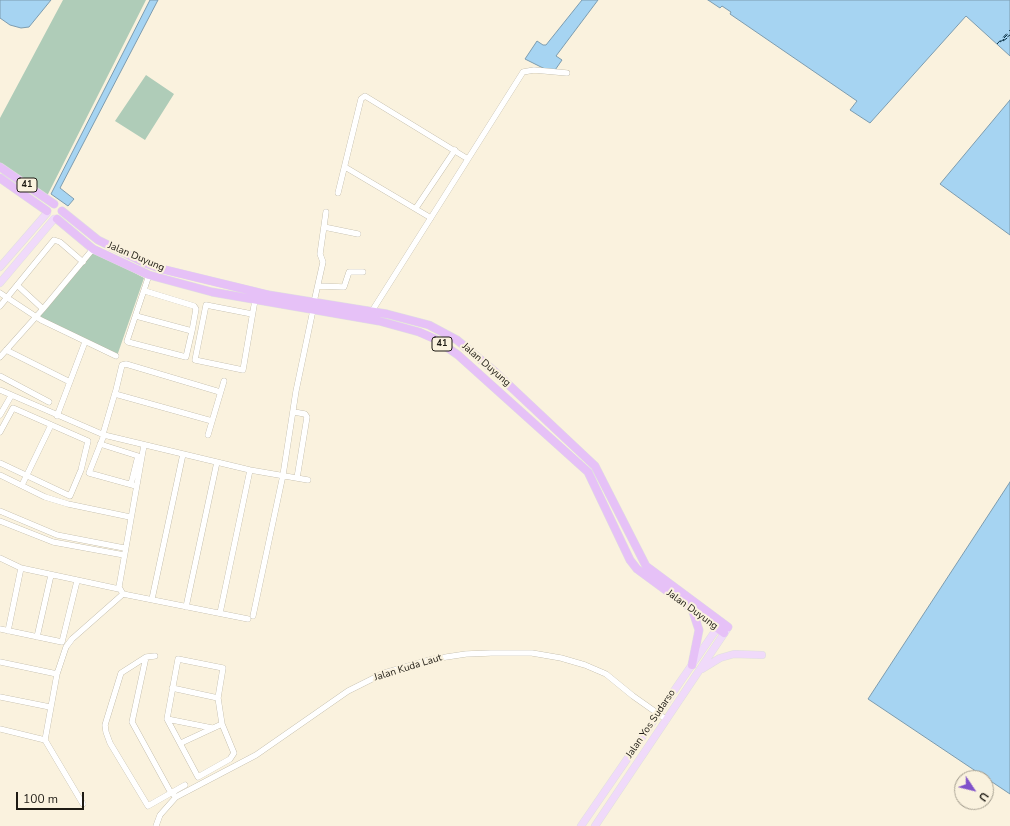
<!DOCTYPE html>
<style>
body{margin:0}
#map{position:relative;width:1010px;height:826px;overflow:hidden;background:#faf2de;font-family:"Nunito Sans",sans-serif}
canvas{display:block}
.north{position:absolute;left:954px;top:770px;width:40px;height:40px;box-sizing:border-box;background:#faf2de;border:1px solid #a29c8d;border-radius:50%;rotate:125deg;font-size:11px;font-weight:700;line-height:16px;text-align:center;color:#1e1b14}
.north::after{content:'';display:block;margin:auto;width:14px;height:18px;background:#8052ca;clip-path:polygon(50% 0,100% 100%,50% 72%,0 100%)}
.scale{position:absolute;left:16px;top:792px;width:68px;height:18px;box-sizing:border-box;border:2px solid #1e1b14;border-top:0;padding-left:5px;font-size:12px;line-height:14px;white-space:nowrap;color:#1e1b14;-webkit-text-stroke:3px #faf2de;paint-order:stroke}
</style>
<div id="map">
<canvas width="1010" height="826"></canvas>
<div class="north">U</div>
<div class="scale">100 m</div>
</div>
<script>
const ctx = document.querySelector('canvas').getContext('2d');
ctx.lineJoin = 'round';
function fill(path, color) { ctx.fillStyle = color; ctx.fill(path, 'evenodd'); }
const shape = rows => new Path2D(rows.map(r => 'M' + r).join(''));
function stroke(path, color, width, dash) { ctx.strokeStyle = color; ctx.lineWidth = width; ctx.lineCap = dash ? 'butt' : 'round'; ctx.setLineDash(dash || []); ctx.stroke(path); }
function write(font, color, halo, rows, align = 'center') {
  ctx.font = font + ' "Nunito Sans",sans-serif'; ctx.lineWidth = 4; ctx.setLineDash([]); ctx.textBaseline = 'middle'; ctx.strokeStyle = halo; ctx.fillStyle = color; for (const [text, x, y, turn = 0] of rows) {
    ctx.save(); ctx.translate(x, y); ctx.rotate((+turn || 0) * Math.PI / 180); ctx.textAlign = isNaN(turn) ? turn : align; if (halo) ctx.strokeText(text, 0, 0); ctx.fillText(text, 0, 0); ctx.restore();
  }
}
const green = shape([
 [63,0,146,0,45,200,0,169,0,118],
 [146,75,174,94,145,140,115,121],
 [93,250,144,278,117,356,37,317]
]);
const water = shape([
 [0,0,51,0,29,27,21,28,10,25,0,18,0,0],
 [150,0,158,0,60,188,74,199,68,206,51,194,150,0],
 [582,0,598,0,556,56,562,60,553,73,525,59,537,41,543,45,546,45,582,0],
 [708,0,1010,0,1010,56,966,16,870,123,850,110,857,101,730,14,731,12,722,6,720,8,708,0],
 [1010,100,1010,235,940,184,1010,100],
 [1010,482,1010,794,868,699,1010,482]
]);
const ferry = shape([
 [1004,38,1010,32],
 [1003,41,1010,36],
 [1000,42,1010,35],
 [997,44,1010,30]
]);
const minor = shape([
 [345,167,431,218],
 [338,193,361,99,365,96,468,159],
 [416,208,455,150],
 [324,227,358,234],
 [17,285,43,309],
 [318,286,344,287,349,272,363,272],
 [145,291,194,306,196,309,192,331],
 [0,293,41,320,116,356],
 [314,302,323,262,320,254,326,212],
 [0,306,54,240,60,242,83,262],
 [372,311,523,72,534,70,567,73],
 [252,314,206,305,195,360,243,370,255,300],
 [136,316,192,331,186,357,128,342,127,341,149,275],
 [6,350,70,382],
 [0,357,43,309,93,249],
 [0,376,49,402],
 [0,390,104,435,250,470,308,480],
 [294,412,305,414,307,417,297,478],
 [0,415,11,396],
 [57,416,85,342],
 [212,421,115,394,122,365,126,364,220,392],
 [0,432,13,408,88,441,81,470,70,496,0,463],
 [103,434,115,393],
 [104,435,89,473,136,486],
 [208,435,224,381],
 [100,444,138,456,131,484],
 [0,475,45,497,68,504,130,517],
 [22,485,51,425],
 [0,511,57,535,124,548],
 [0,521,53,542,124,555],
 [0,558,21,568,119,589],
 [123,594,119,587,144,445],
 [152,599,183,454],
 [186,607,217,462],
 [220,613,250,470],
 [253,616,283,475,296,391,313,310],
 [0,629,62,642,77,581],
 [8,631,21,568],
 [37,637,51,575],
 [155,656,146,657,121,673,105,725,106,732,110,743,148,806,185,785],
 [146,657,132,722,171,793,174,795],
 [178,659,223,668,218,698,222,724,234,753,230,759,198,777,167,719,178,659],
 [0,662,57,674],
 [172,688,218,698],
 [0,697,50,707],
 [167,719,212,728],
 [0,729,45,740],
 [181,743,222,724],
 [83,804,45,740,57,674,66,647,72,639,123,594,248,619],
 [156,826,160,815,176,797,256,755,348,691,384,673,433,659,466,654,491,653,532,653,561,658,585,665,606,674,633,696,667,720]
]);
const major = shape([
 [0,267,47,213],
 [0,283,54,219],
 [702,669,720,658,734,654,762,655],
 [581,826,720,624],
 [595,826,727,629]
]);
const highway = shape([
 [0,167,54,204],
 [0,178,47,211],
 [62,211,98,240,145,263,162,269,269,295,387,314,429,325,457,340,494,371,595,466,646,566,728,627],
 [57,219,93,249,149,275,212,292,379,321,419,332,435,339,458,355,588,472,630,560,637,569,724,633],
 [692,665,699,630,693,612]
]);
const shields = [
 [27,185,20],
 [442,344,20]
];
const shieldNames = [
 ["41",27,185],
 ["41",442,344]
];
const streetNames = [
 ["Jalan Duyung",136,257,23],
 ["Jalan Duyung",486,365,41],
 ["Jalan Duyung",692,610,36],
 ["Jalan Kuda Laut",408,668,-17],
 ["Jalan Yos Sudarso",651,724,-56]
];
fill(green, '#afccb8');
fill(water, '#a6d4f2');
stroke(water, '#7d9caf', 1);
stroke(ferry, '#093044', 1, [5, 4]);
stroke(minor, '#b2ab97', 6);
stroke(major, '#e0dfde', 8);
stroke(highway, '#e0dfde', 9);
stroke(minor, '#fff', 5.5);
stroke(major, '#f0dafa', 7);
stroke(highway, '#e6c1f7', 8);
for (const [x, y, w] of shields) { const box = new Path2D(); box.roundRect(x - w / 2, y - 7, w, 14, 3); ctx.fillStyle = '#faf2de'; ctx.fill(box); stroke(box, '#1e1b14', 1); }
write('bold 9px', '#1e1b14', null, shieldNames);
write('10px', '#1e1b14', '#faf2de', streetNames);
</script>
